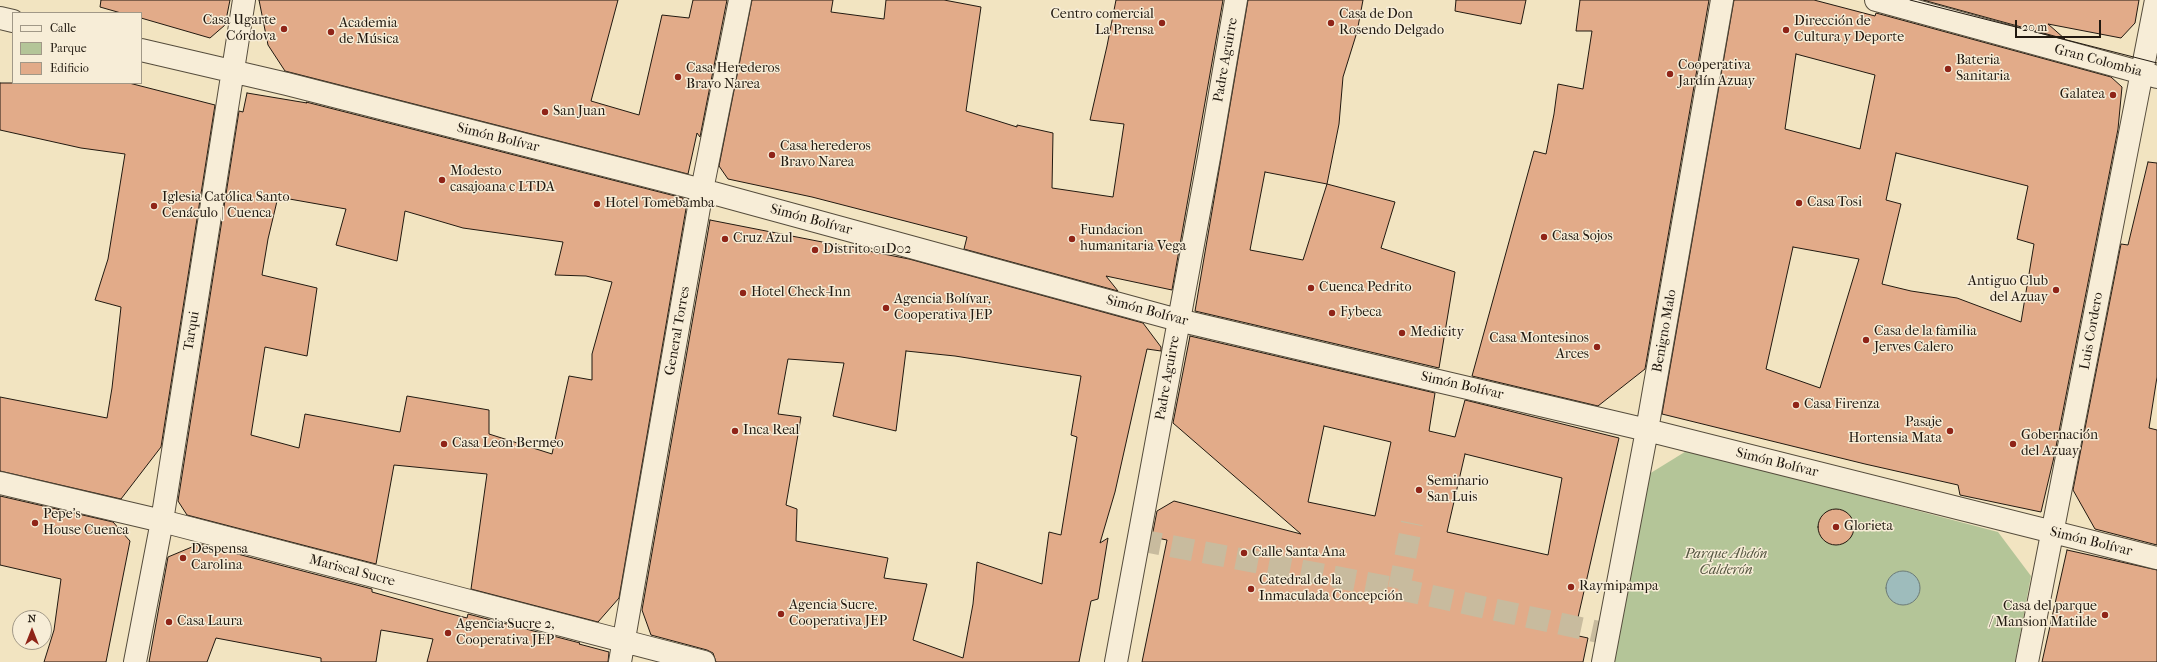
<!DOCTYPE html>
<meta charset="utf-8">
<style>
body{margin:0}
#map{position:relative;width:2157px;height:662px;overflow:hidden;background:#f2e4c1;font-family:"IM FELL French Canon",serif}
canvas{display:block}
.legend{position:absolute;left:12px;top:12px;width:130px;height:72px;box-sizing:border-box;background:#f7edd7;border:1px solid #a19887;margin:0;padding:5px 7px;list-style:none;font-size:12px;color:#211910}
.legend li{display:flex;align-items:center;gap:8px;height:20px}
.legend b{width:20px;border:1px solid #a19887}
.north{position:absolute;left:12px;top:610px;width:40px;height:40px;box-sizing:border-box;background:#f7edd7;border:1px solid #a19887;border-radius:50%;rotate:0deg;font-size:11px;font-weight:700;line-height:16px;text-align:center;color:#211910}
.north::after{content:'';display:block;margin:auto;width:14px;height:18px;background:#8f2418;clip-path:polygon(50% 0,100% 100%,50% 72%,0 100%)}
.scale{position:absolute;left:2015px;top:20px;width:86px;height:18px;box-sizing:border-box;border:2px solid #211910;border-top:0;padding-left:5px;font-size:12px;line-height:14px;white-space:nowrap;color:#211910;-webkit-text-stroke:3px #f7edd7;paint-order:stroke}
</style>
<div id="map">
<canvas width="2157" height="662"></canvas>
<ul class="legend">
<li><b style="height:5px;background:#f7edd7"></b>Calle</li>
<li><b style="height:11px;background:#b4c598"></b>Parque</li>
<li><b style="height:11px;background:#e2ab89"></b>Edificio</li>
</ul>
<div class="north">N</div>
<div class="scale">20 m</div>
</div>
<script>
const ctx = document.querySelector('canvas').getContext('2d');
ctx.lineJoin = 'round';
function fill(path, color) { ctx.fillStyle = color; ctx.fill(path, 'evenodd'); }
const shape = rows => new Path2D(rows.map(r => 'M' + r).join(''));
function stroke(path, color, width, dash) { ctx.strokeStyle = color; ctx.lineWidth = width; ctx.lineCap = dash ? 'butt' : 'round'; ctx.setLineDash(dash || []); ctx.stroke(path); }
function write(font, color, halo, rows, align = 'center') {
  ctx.font = font + ' "IM FELL French Canon",serif'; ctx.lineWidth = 3; ctx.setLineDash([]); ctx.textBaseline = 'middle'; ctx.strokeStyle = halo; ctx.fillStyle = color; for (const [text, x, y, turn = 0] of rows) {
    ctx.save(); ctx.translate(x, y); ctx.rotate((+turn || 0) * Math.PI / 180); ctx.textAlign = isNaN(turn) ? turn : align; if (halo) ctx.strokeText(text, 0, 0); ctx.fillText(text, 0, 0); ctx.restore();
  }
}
const green = shape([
 [1688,450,1998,532,2031,576,2015,662,1607,662,1641,479]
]);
const water = shape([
 '1886 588a17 17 0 1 1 34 0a17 17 0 1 1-34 0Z'
]);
const building = shape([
 [101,0,230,0,225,25,210,38,141,18,141,13,121,13,100,7,101,0],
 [259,0,618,0,591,101,639,115,662,15,689,18,693,0,727,0,700,137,697,133,688,174,285,71,268,45,259,0],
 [752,0,833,0,831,12,884,19,886,0,944,0,981,7,966,111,1017,127,1017,125,1053,133,1052,188,1113,197,1124,124,1090,120,1107,46,1116,0,1223,0,1172,290,1106,276,1118,291,964,249,967,237,812,197,728,179,719,166,752,0],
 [1248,0,1363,0,1357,32,1343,77,1339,124,1327,184,1395,202,1381,248,1455,272,1439,368,1195,311,1248,0],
 [1265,172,1327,184,1303,260,1250,250,1265,172],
 [1456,0,1526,0,1521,24,1455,11,1456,0],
 [1580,0,1709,0,1645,369,1598,406,1472,376,1534,151,1546,154,1554,114,1558,84,1583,89,1592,31,1576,31,1580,0],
 [1734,0,1814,0,1875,16,1876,13,2111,77,2122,87,2118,129,2054,457,2041,512,1960,495,1958,485,1865,464,1662,414,1734,0],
 [1796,54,1875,75,1860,149,1785,129,1796,54],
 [1896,153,2028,186,2017,239,2034,244,2021,322,1957,298,1911,291,1882,284,1901,204,1886,200,1896,153],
 [1793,247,1859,259,1820,388,1766,369,1793,247],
 [1923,0,2139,0,2135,23,2121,38,2048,24,2065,39,1923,0],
 [0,83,129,83,215,105,161,447,121,499,0,471,0,397,107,418,112,388,121,307,95,300,108,259,125,154,81,148,0,130,0,83],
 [247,93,307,103,306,102,683,198,683,202,687,203,619,598,598,622,471,589,487,474,394,465,376,564,187,515,178,501,239,111,243,112,247,93],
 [278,197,346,209,336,245,397,261,405,211,463,228,563,242,555,275,586,276,612,282,592,354,592,380,569,376,552,454,489,434,489,410,407,396,400,432,305,414,299,448,251,435,265,347,307,356,317,288,262,275,268,239,278,197],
 [2148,162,2157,163,2157,377,2149,428,2157,430,2157,545,2095,529,2073,490,2121,244,2128,245,2148,162],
 [710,220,909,259,1143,323,1161,347,1161,351,1147,349,1115,492,1100,543,1108,538,1098,599,1091,601,1079,662,716,662,713,653,707,650,651,635,642,610,710,220],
 [906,351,955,356,1081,376,1071,435,1077,437,1061,535,1049,532,1042,584,977,562,973,604,963,658,913,640,927,584,884,578,888,558,796,541,797,509,786,505,801,417,778,414,788,359,844,363,833,416,896,431,906,351],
 [1190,336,1435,393,1429,431,1455,437,1465,400,1619,438,1574,635,1588,638,1583,662,1142,662,1167,540,1152,537,1157,511,1174,501,1301,534,1173,423,1190,336],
 [1324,426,1391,442,1375,516,1308,502,1324,426],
 [1465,454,1562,478,1548,555,1447,532,1465,454],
 [0,496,113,522,130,541,106,662,44,662,54,630,61,579,0,565,0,496],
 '1818 527a18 18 0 1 1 36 0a18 18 0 1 1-36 0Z',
 [199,544,372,589,372,592,440,611,467,618,468,614,580,643,579,644,609,652,608,662,427,662,433,639,381,630,376,662,321,662,321,658,216,638,207,662,149,662,168,557,199,544],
 [2067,550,2157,570,2157,662,2042,662,2067,550]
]);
const pedestrianTunnel = shape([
 [1139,540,1399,589,1608,634],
 [1399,589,1412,523]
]);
const minor = shape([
 [1876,0,2157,77],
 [0,18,13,21],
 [141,50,287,84,702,190,1178,320,1647,430,2157,558],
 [0,483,162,521,704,662],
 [135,662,162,521,244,0],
 [620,662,702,190,740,0],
 [1116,662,1210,152,1236,0],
 [1603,662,1647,430,1722,0],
 [2027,662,2156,0]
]);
const tram = shape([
 [1910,0,2157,63]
]);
const markers = [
 [1162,23,4,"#8f2418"],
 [1331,23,4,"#8f2418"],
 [284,29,4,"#8f2418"],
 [1786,30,4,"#8f2418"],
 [331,32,4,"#8f2418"],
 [1948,69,4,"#8f2418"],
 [1670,74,4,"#8f2418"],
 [678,77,4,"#8f2418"],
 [2113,95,4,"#8f2418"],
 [545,112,4,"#8f2418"],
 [772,155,4,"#8f2418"],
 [442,180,4,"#8f2418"],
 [1799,203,4,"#8f2418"],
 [597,204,4,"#8f2418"],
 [154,206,4,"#8f2418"],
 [1544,237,4,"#8f2418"],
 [725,239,4,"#8f2418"],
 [1072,239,4,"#8f2418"],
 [815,250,4,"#8f2418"],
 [1311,288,4,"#8f2418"],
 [2056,290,4,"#8f2418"],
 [743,293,4,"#8f2418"],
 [886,308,4,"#8f2418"],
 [1332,313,4,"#8f2418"],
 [1402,333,4,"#8f2418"],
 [1866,340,4,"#8f2418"],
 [1597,347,4,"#8f2418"],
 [1796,405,4,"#8f2418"],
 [735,431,4,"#8f2418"],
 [1950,431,4,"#8f2418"],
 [444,444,4,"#8f2418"],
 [2013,444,4,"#8f2418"],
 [1419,490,4,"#8f2418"],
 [35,523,4,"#8f2418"],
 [1836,527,4,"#8f2418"],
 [1244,553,4,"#8f2418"],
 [183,558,4,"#8f2418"],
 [1571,587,4,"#8f2418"],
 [1251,589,4,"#8f2418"],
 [781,614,4,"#8f2418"],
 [2105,615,4,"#8f2418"],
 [169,622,4,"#8f2418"],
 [448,633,4,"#8f2418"]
];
const poiNames = [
 ["Centro comercial",1154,15,"right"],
 ["La Prensa",1154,31,"right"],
 ["Casa de Don",1339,15],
 ["Rosendo Delgado",1339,31],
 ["Casa Ugarte",276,21,"right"],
 ["Córdova",276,37,"right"],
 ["Dirección de",1794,22],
 ["Cultura y Deporte",1794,38],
 ["Academia",339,24],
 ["de Música",339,40],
 ["Bateria",1956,61],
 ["Sanitaria",1956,77],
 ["Cooperativa",1678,66],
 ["Jardín Azuay",1678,82],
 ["Casa Herederos",686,69],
 ["Bravo Narea",686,85],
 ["Galatea",2105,95,"right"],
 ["San Juan",553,112],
 ["Casa herederos",780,147],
 ["Bravo Narea",780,163],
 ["Modesto",450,172],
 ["casajoana c LTDA",450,188],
 ["Iglesia Católica Santo",162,198],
 ["Cenáculo | Cuenca",162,214],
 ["Casa Tosi",1807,203],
 ["Hotel Tomebamba",605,204],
 ["Fundacion",1080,231],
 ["humanitaria Vega",1080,247],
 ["Casa Sojos",1552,237],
 ["Cruz Azul",733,239],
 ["Distrito 01D02",823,250],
 ["Antiguo Club",2048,282,"right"],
 ["del Azuay",2048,298,"right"],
 ["Cuenca Pedrito",1319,288],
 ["Hotel Check-Inn",751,293],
 ["Agencia Bolívar,",894,300],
 ["Cooperativa JEP",894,316],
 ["Fybeca",1340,313],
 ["Casa de la familia",1874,332],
 ["Jerves Calero",1874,348],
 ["Medicity",1410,333],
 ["Casa Montesinos",1589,339,"right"],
 ["Arces",1589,355,"right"],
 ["Casa Firenza",1804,405],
 ["Pasaje",1942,423,"right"],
 ["Hortensia Mata",1942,439,"right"],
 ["Inca Real",743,431],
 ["Gobernación",2021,436],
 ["del Azuay",2021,452],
 ["Casa Leon Bermeo",452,444],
 ["Seminario",1427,482],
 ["San Luis",1427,498],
 ["Pepe's",43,515],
 ["House Cuenca",43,531],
 ["Glorieta",1844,527],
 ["Despensa",191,550],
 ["Carolina",191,566],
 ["Calle Santa Ana",1252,553],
 ["Catedral de la",1259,581],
 ["Inmaculada Concepción",1259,597],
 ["Raymipampa",1579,587],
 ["Agencia Sucre,",789,606],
 ["Cooperativa JEP",789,622],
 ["Casa del parque",2097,607,"right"],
 ["/ Mansion Matilde",2097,623,"right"],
 ["Casa Laura",177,622],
 ["Agencia Sucre 2,",456,625],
 ["Cooperativa JEP",456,641]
];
const streetNames = [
 ["Padre Aguirre",1226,60,-80],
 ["Gran Colombia",2098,61,15],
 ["Simón Bolívar",498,138,14],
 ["Simón Bolívar",811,220,15],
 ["Simón Bolívar",1147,311,15],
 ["Tarqui",192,331,-81],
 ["General Torres",678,331,-80],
 ["Benigno Malo",1665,331,-80],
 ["Luis Cordero",2092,331,-80],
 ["Padre Aguirre",1168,378,-80],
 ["Simón Bolívar",1462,386,13],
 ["Simón Bolívar",1777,463,14],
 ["Simón Bolívar",2091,542,14],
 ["Mariscal Sucre",352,571,15]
];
const parkNames = [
 ["Parque Abdón",1726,555],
 ["Calderón",1726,571]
];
fill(green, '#b4c598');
fill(water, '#9ebcbc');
stroke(water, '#6c7b77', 1);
fill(building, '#e2ab89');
stroke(building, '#211910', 1);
stroke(pedestrianTunnel, '#c8bb9e', 22, [22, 11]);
stroke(minor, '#554c3c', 24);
stroke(minor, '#f7edd7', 22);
stroke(tram, '#211910', 1);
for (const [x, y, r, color] of markers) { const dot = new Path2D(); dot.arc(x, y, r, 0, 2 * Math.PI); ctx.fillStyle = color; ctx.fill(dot); stroke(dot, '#f7edd7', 1.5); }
write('14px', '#211910', '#f7edd7', poiNames, 'left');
write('14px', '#211910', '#f7edd7', streetNames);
write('italic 14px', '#545540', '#f7edd7', parkNames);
</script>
